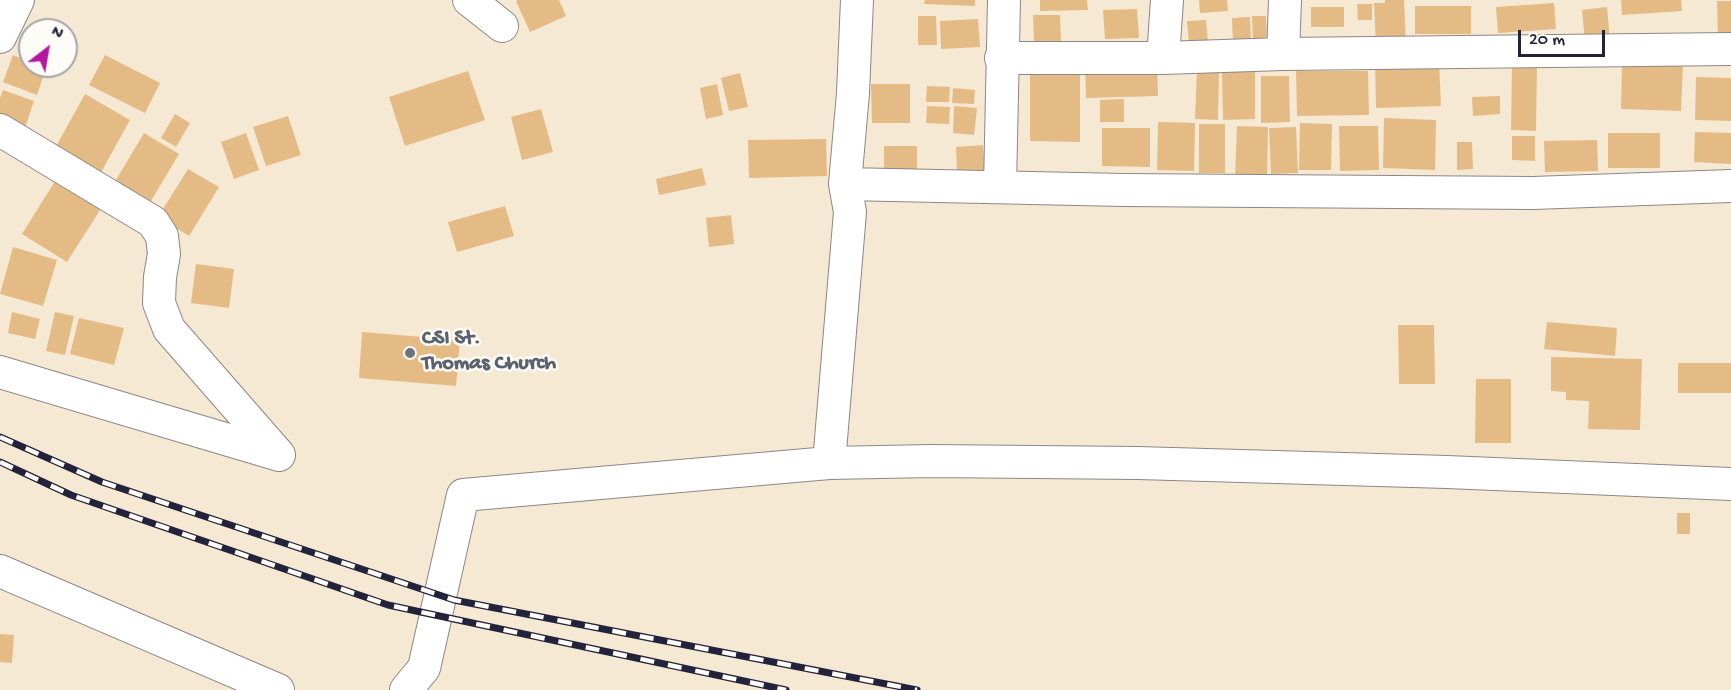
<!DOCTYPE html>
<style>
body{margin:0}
#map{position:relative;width:1731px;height:690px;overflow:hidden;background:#f6e9d3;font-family:"Gochi Hand",sans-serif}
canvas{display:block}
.north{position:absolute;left:18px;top:18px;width:60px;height:60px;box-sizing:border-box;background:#fdfcf7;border:2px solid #a5a5ac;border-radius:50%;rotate:31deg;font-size:16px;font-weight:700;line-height:24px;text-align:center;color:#22223b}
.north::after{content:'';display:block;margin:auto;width:21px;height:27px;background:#b5179e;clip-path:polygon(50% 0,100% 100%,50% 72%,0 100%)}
.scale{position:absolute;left:1518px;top:30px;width:87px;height:27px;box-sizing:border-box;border:3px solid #22223b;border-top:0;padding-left:8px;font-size:18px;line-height:21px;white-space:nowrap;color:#22223b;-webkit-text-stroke:4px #fdfcf7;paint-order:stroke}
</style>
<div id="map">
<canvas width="1731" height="690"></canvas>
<div class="north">N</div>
<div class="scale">20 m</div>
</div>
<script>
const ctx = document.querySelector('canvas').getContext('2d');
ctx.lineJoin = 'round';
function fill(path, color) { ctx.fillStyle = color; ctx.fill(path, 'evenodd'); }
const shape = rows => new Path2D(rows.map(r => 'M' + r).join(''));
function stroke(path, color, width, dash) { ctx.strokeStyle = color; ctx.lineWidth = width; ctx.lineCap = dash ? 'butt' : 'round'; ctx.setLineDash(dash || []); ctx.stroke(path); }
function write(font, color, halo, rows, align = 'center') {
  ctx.font = font + ' "Gochi Hand",sans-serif'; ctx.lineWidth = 5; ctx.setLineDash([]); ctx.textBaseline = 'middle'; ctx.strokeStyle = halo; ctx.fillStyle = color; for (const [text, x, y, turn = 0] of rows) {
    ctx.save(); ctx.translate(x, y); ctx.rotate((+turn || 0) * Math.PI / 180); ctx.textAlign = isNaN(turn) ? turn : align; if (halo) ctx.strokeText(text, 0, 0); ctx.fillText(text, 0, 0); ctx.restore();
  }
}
const building = shape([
 [518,0,559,0,566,16,530,32,516,1],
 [925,0,975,0,975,6,924,4],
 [1040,0,1087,0,1088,10,1040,11],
 [1199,0,1227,0,1228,11,1200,13],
 [1385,0,1404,0,1406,43,1376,45,1374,3,1385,3],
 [1621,0,1681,0,1682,11,1622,15],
 [1717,1,1731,1,1731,39,1718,39],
 [1554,3,1556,29,1498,33,1496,7],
 [1357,4,1372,4,1372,20,1358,20],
 [1415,6,1471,6,1471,34,1415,34],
 [1311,7,1344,7,1344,27,1311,27],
 [1607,7,1610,39,1585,41,1582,10],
 [1137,9,1139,38,1105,39,1103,10],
 [1033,15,1060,15,1061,41,1034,41],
 [918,16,936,16,937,45,918,45],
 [1252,16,1266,16,1267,42,1253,43],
 [1250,17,1251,43,1233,44,1232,18],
 [978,19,980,47,941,49,940,21],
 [1206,20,1208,43,1189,44,1187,21],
 [13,55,30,62,30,66,40,66,46,68,37,95,3,82],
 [105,55,160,83,145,113,89,85],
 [1439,62,1441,106,1376,108,1375,63],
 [1512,62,1537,63,1536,131,1511,130],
 [1622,63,1683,65,1681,111,1621,109],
 [1157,64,1158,96,1086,98,1085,67],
 [1030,69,1080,69,1080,142,1030,141],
 [1197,69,1219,69,1218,120,1195,119],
 [468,71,485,120,405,146,389,97],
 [1296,71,1368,71,1369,115,1297,116],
 [1222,72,1255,72,1255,119,1223,120],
 [740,73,748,107,729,111,721,78],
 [1261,76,1289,76,1290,122,1261,123],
 [1696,77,1731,78,1731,121,1695,120],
 [717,84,723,115,706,119,700,88],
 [871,84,910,84,910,123,872,123],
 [927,86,950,87,949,102,926,102],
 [953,88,975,90,974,104,952,103],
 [3,90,34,101,25,128,0,120,0,98],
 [85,94,130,120,99,176,54,150],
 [1500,96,1500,114,1473,116,1472,97],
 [1124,99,1124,122,1100,122,1100,100],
 [927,106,950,107,949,124,926,123],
 [954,106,977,108,974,135,953,133],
 [541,109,553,152,522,160,511,117],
 [175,114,190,123,176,147,161,138],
 [288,116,301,155,266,166,253,127],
 [1384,118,1436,120,1435,170,1383,168],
 [1158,122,1195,123,1194,171,1157,170],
 [1300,123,1332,124,1331,170,1299,170],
 [1199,124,1225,124,1225,173,1199,173],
 [1237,126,1268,127,1267,177,1235,177],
 [1339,126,1378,126,1379,170,1340,171],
 [1296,127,1298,173,1271,174,1269,128],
 [1102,128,1150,128,1150,167,1102,166],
 [1695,132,1731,133,1731,164,1694,162],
 [144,133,179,154,148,206,113,185],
 [246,133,259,170,234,179,221,142],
 [1608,133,1660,133,1660,168,1608,168],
 [1512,136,1535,136,1535,161,1512,160],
 [826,139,827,176,749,178,748,140],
 [1597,140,1598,171,1545,172,1544,141],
 [1457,142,1472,142,1473,169,1457,170],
 [983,145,985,172,957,174,956,147],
 [884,146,917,146,917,171,884,171],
 [702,168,706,185,659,195,656,179],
 [188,169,219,187,189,236,158,217],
 [57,178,102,207,67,262,22,234],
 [505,206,514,236,457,252,448,222],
 [731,215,734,244,709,247,706,218],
 [13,247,57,260,43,306,0,294],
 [196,264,234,269,229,308,191,303],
 [12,312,40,319,35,339,8,333],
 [55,312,74,316,65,355,46,351],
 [79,318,124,328,114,365,70,354],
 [1547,322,1617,328,1615,356,1544,349],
 [1398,325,1434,325,1435,384,1399,384],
 [362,332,460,340,456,386,359,378],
 [1551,357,1642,359,1640,430,1588,429,1589,401,1566,400,1566,392,1551,391],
 [1678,363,1731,363,1731,393,1678,393],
 [1476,379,1511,379,1511,443,1475,443],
 [1677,513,1690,513,1690,534,1677,534],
 [0,634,14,635,12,663,0,662]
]);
const street = shape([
 [469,0,502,26],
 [0,37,18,0],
 [1283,54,1285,0],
 [1001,58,1163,58,1283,54,1731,49],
 [1163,58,1167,0],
 [0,130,153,222,162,236,164,254,160,277,159,303,169,329,279,455],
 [845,184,1124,190,1533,193,1731,186],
 [1000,187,1004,0],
 [0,372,279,455],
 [829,463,850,212,845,184,853,93,857,0],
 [0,571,278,690],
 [406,690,424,668,463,495,829,463,931,461,1138,463,1447,472,1731,484]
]);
const rail = shape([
 [0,437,102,482,454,600,917,690],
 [0,462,71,495,388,605,786,690]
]);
const markers = [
 [410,353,6,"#6b7280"]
];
const worshipNames = [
 ["CSI St.",422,340],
 ["Thomas Church",422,365]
];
fill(building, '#e5bb85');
stroke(street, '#8c8687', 34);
stroke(street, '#fff', 32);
stroke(rail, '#22223b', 7);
stroke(rail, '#fdfcf7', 4.5, [14]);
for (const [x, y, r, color] of markers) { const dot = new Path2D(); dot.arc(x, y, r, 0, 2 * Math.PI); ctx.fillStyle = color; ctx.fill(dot); stroke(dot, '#fdfcf7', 2); }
write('bold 22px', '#5b616d', '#fdfcf7', worshipNames, 'left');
</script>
